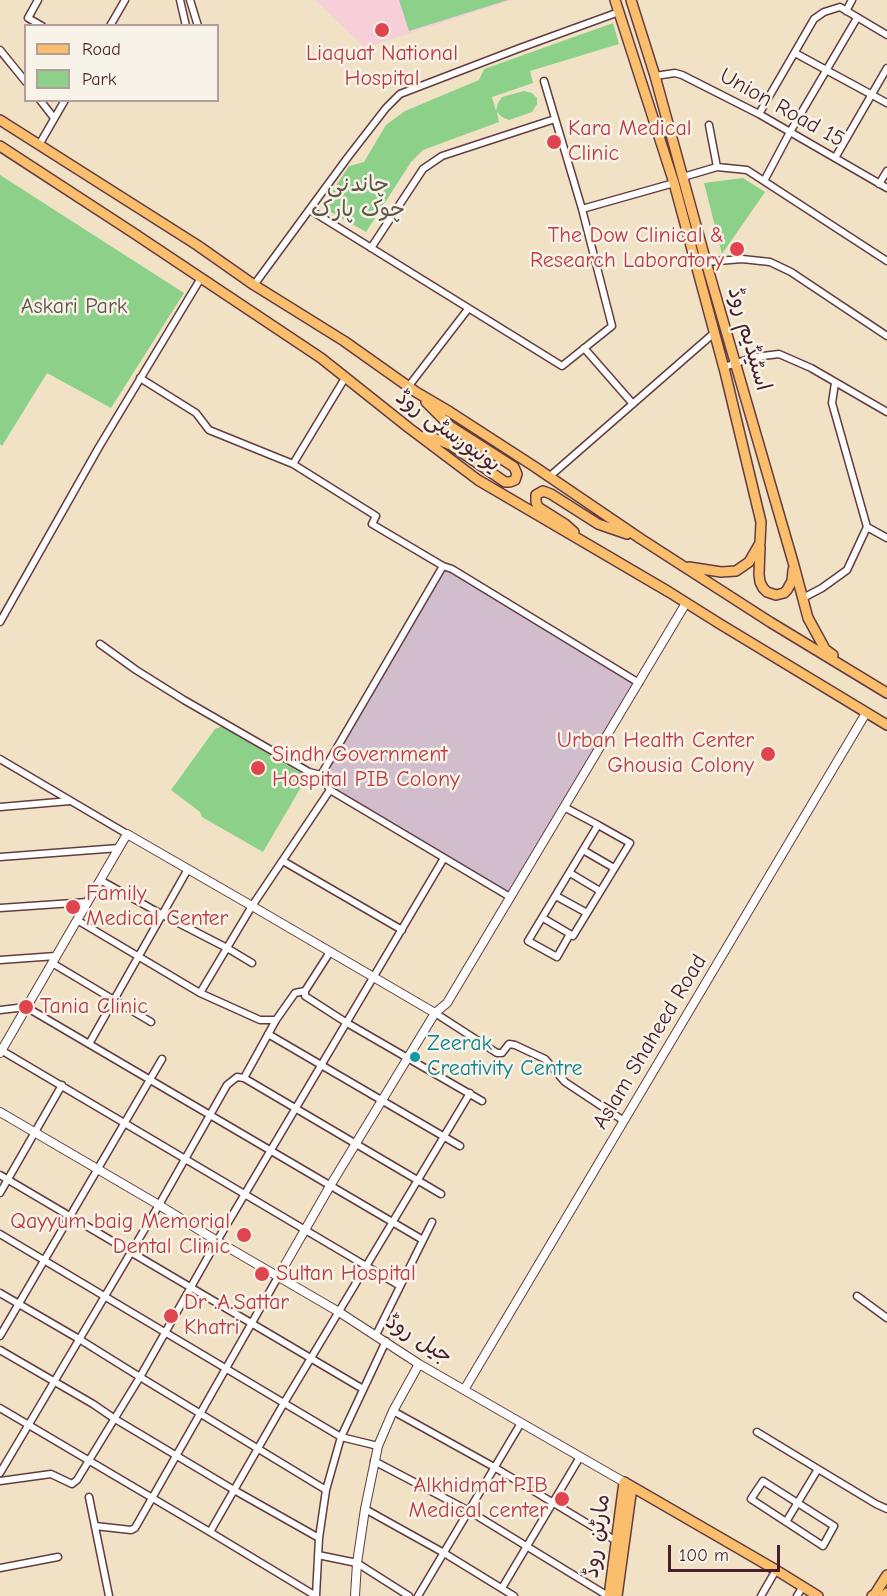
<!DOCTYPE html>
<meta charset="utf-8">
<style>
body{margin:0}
#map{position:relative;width:887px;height:1596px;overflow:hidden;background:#f1e2c6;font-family:"Comic Neue",sans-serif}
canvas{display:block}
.legend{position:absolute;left:24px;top:24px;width:195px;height:78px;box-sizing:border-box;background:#f7f3e8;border:2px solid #b29e9c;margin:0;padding:8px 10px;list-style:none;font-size:18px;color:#4a1f2b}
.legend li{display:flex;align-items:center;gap:12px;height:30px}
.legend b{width:30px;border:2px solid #b29e9c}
.scale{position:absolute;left:668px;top:1545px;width:112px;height:27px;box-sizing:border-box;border:3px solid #4a1f2b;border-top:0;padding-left:8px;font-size:18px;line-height:21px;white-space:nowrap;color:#4a1f2b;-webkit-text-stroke:4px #f7f3e8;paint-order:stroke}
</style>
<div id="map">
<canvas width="887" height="1596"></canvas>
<ul class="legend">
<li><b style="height:8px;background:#fabe6d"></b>Road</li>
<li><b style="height:16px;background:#8dd089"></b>Park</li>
</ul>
<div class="scale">100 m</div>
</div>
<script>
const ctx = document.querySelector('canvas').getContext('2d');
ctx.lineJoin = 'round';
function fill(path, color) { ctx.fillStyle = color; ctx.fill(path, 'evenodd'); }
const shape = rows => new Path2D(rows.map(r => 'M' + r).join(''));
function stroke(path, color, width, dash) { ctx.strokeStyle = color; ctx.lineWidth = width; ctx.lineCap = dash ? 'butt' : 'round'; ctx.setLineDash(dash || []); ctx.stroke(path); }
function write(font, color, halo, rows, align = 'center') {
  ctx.font = font + ' "Comic Neue","Playpen Sans Arabic",sans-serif'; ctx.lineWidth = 5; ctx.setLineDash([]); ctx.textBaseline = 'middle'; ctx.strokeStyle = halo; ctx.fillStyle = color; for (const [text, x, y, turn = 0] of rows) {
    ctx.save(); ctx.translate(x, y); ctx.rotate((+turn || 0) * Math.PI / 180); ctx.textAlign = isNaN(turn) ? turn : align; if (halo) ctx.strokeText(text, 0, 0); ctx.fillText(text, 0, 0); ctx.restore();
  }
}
const built = shape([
 [315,0,512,0,365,48]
]);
const industrial = shape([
 [443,566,639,683,510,897,330,790,321,775]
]);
const green = shape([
 [399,0,508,0,409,31],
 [613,23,619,44,530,71,533,83,492,97,496,111,498,103,502,97,524,91,532,93,537,98,537,104,532,112,509,120,502,117,497,112,499,122,423,150,411,162,366,232,322,207,349,166,364,162,386,125,405,111,479,80,484,69],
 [0,175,184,293,111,408,47,373,2,446,0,444],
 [743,178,765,192,722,254,704,183],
 [222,726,307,777,263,852,202,817,200,812,171,790,215,729]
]);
const minor = shape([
 [38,0,28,18,42,26],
 [180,0,186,26],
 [190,0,198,26],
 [846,11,852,0],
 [110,26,125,0],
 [0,50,26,82],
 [795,53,887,103],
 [655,76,675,73,682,75,759,114,887,188],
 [40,100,54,118],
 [759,114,814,19,824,12,840,7,887,35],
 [709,125,717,167],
 [39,145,65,100],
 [835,158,887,68],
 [683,177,717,167,747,170,887,261],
 [764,181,790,132,857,18],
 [879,184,887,171],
 [582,209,674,183],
 [310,210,562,366,612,326,582,209,544,81],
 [371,248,423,169,442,156,555,119],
 [706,262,742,259,770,262,791,272,887,336],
 [254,285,348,157,386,108,400,94,520,48,619,12],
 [584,348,633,404],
 [724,367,755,357,779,354,811,368,887,412],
 [835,383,832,403,867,527,887,538],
 [408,387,468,309],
 [293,464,345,378],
 [549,477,714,333],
 [443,566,452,569,639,683],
 [803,598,822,588,847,570,867,527],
 [0,622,99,447,201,278],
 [100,644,136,670,184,700,309,772,321,775,443,566,372,524,376,516,293,464,209,430,196,413,140,378],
 [0,759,127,834],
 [321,775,330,790,510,897],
 [0,807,70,801],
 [564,807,598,825,630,843,573,936,570,934,557,957,528,941,598,825],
 [583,850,614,868],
 [0,857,119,848],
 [283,861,402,930],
 [570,873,600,891],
 [100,880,161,914,227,948,252,963],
 [556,896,587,913],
 [0,908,88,902],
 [543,918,570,934],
 [77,920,200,993,260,1020,276,1020],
 [0,960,56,956],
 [52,963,151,1022],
 [305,991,305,996,347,1023,482,1101],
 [200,993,252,906,330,790],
 [0,1010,26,1007,423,1240],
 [435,1013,497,1053,502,1053,509,1044,515,1045,545,1059,565,1082,624,1121],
 [268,1034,460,1146],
 [89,1044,188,869],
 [1,1050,400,1286],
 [244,1078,441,1194],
 [0,1175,363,1389],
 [0,1193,62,1085],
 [0,1234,341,1437,378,1446],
 [0,1293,79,1339,140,1377,326,1490],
 [857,1296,887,1318],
 [376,1335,432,1222],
 [0,1336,162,1059],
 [0,1350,93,1404,115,1419,234,1490,319,1538],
 [0,1408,210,1532,316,1596],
 [393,1411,494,1467,618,1542],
 [757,1432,818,1469,786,1522],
 [374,1461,469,1511,608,1596],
 [818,1469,876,1504,887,1509],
 [0,1473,159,1205,227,1085,237,1077,244,1078,276,1020,295,993,305,991,330,952],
 [0,1481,51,1474,72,1484,77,1480,140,1377,217,1241,444,858],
 [763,1481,834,1526,823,1546,751,1499,763,1481],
 [89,1497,109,1596],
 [365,1509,444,1553,514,1596],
 [95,1526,131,1530,135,1528,278,1277],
 [210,1532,284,1403,470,1093],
 [318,1555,357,1563,409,1596],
 [0,1568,58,1557],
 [502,1588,580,1457],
 [316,1596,319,1538,326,1490,341,1437,386,1341],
 [418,1596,521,1423],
 [761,1596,776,1570],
 [797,1596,803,1586]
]);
const tertiary = shape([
 [0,1053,127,834,252,906,435,1013],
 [0,1112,159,1205,217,1241,339,1312,419,1364,624,1482],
 [278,1277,330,1186,435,1013,447,1003,686,603],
 [464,1390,866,713],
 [355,1596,357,1563,365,1509,378,1446,393,1411,419,1364]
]);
const primary = shape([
 [615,0,674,183,725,372,761,522,760,543,749,562,736,571,721,572,689,567],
 [631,0,655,76,706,262,793,562,808,618,825,649,833,655],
 [0,120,197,245,254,285,344,341,416,392,450,412,535,467,641,539,770,622,887,693],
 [0,146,132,232,321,358,409,428,478,480,669,592,720,624,887,725],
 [426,402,450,426,514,467,517,474,515,480,510,482,505,482,451,445,426,435],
 [574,532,565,524,538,507,536,502,536,495,543,491,551,494,598,524,627,534],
 [760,547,759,574,760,582,763,588,767,592,776,595,784,593,787,590,792,581,793,570],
 [609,1596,624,1482,776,1570,818,1596],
 [617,1596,632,1487],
 [872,1596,875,1594,887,1575],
 [884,1596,887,1593]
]);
const markers = [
 [382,30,8,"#e0444e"],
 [554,142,8,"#e0444e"],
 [737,249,8,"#e0444e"],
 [768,754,8,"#e0444e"],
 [258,768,8,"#e0444e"],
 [73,907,8,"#e0444e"],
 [26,1007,8,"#e0444e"],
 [415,1057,6,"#0f9aa8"],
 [244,1235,8,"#e0444e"],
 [262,1274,8,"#e0444e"],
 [171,1316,8,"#e0444e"],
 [562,1499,8,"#e0444e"]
];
const healthNames = [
 ["Liaquat National",382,54,"center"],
 ["Hospital",382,79,"center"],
 ["Kara Medical",568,129],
 ["Clinic",568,154],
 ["The Dow Clinical &",724,236,"right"],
 ["Research Laboratory",724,261,"right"],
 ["Urban Health Center",754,741,"right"],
 ["Ghousia Colony",754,766,"right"],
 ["Sindh Government",272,755],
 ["Hospital PIB Colony",272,780],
 ["Family",86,894],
 ["Medical Center",86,919],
 ["Tania Clinic",40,1007],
 ["Qayyum baig Memorial",230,1222,"right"],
 ["Dental Clinic",230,1247,"right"],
 ["Sultan Hospital",276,1274],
 ["Dr .A.Sattar",184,1303],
 ["Khatri",184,1328],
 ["Alkhidmat PIB",548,1486,"right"],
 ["Medical center",548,1511,"right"]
];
const streetNames = [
 ["Union Road 15",782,108,29],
 ["اسٹیڈیم روڈ",749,339,74],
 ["یونیورسٹی روڈ",448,431,36],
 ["Aslam Shaheed Road",650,1042,-59],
 ["جیل روڈ",419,1339,32],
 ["مارٹن روڈ",597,1536,-82]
];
const parkNames = [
 ["چاندنی",358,185],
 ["چوک پارک",358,210],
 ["Askari Park",74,307]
];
const cultureNames = [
 ["Zeerak",427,1044],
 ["Creativity Centre",427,1069]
];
fill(built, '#f6cfd9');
fill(industrial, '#d1bdcb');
fill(green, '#8dd089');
stroke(minor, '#633c42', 9);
stroke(tertiary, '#633c42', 10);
stroke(primary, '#633c42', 12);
stroke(minor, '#fff', 6);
stroke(tertiary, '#fff', 8);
stroke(primary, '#fabe6d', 9);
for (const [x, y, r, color] of markers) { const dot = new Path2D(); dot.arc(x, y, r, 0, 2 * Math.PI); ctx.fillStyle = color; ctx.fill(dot); stroke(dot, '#f7f3e8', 2); }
write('22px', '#be3a42', '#f7f3e8', healthNames, 'left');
write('22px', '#4a1f2b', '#f7f3e8', streetNames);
write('22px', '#5e5447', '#f7f3e8', parkNames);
write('22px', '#0d838f', '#f7f3e8', cultureNames, 'left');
</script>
